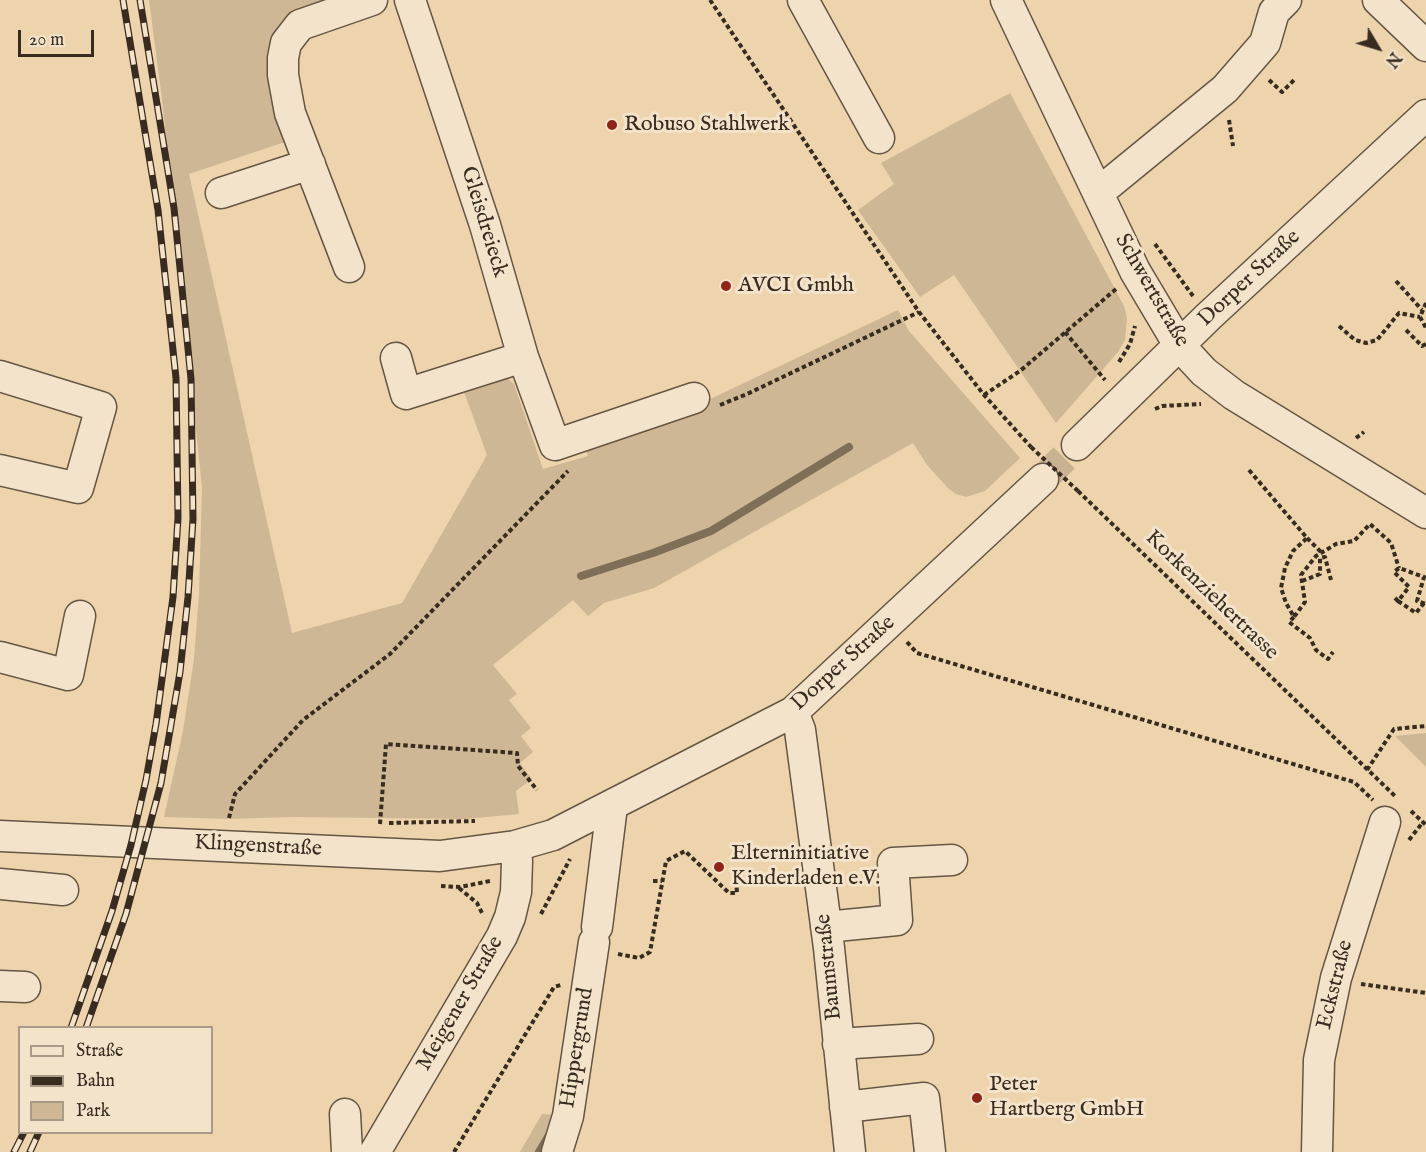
<!DOCTYPE html>
<meta charset="utf-8">
<style>
body{margin:0}
#map{position:relative;width:1426px;height:1152px;overflow:hidden;background:#edd4ad;font-family:"IM FELL English",serif}
canvas{display:block}
.legend{position:absolute;left:18px;top:1026px;width:195px;height:108px;box-sizing:border-box;background:#f3e3ca;border:2px solid #a89a86;margin:0;padding:8px 10px;list-style:none;font-size:18px;color:#372c1f}
.legend li{display:flex;align-items:center;gap:12px;height:30px}
.legend b{width:30px;border:2px solid #a89a86}
.north{position:absolute;left:1348px;top:18px;width:60px;height:60px;-webkit-text-stroke:4px #f3e3ca;paint-order:stroke;rotate:128deg;font-size:16px;font-weight:700;line-height:24px;text-align:center;color:#372c1f}
.north::after{content:'';display:block;margin:auto;width:21px;height:27px;background:#372c1f;clip-path:polygon(50% 0,100% 100%,50% 72%,0 100%)}
.scale{position:absolute;left:18px;top:30px;width:76px;height:27px;box-sizing:border-box;border:3px solid #372c1f;border-top:0;padding-left:8px;font-size:18px;line-height:21px;white-space:nowrap;color:#372c1f;-webkit-text-stroke:4px #f3e3ca;paint-order:stroke}
</style>
<div id="map">
<canvas width="1426" height="1152"></canvas>
<ul class="legend">
<li><b style="height:8px;background:#f3e3ca"></b>Straße</li>
<li><b style="height:8px;background:#372c1f"></b>Bahn</li>
<li><b style="height:16px;background:#ceb795"></b>Park</li>
</ul>
<div class="north">N</div>
<div class="scale">20 m</div>
</div>
<script>
const ctx = document.querySelector('canvas').getContext('2d');
ctx.lineJoin = 'round';
function fill(path, color) { ctx.fillStyle = color; ctx.fill(path, 'evenodd'); }
const shape = rows => new Path2D(rows.map(r => 'M' + r).join(''));
function stroke(path, color, width, dash) { ctx.strokeStyle = color; ctx.lineWidth = width; ctx.lineCap = dash ? 'butt' : 'round'; ctx.setLineDash(dash || []); ctx.stroke(path); }
function write(font, color, halo, rows, align = 'center') {
  ctx.font = font + ' "IM FELL English",serif'; ctx.lineWidth = 6; ctx.setLineDash([]); ctx.textBaseline = 'middle'; ctx.strokeStyle = halo; ctx.fillStyle = color; for (const [text, x, y, turn = 0] of rows) {
    ctx.save(); ctx.translate(x, y); ctx.rotate((+turn || 0) * Math.PI / 180); ctx.textAlign = isNaN(turn) ? turn : align; if (halo) ctx.strokeText(text, 0, 0); ctx.fillText(text, 0, 0); ctx.restore();
  }
}
const green = shape([
 [149,0,337,0,298,14,288,141,189,174,292,633,402,603,487,455,464,392,499,379,507,378,514,384,543,469,588,456,585,446,704,402,898,310,909,331,1020,458,985,491,966,497,956,494,948,488,927,465,913,443,654,588,604,603,588,616,573,600,493,665,517,694,509,700,531,728,521,736,533,752,520,763,532,779,516,791,519,814,466,819,292,817,229,819,164,817,183,731,194,659,199,594,202,488,162,99],
 [1010,93,1124,306,1127,318,1125,340,1118,352,1056,423,954,275,920,297,858,210,894,184,881,163],
 [1426,733,1426,767,1395,736],
 [542,1114,568,1116,557,1152,520,1152]
]);
const stream = shape([
 [581,576,653,553,711,531,849,447],
 [539,1152,549,1135]
]);
const minorTunnel = shape([
 [1043,479,1077,445]
]);
const path = shape([
 [710,0,919,312,984,395,1031,447],
 [1269,80,1282,92,1295,79],
 [1229,120,1233,146],
 [1155,244,1193,296],
 [1396,281,1422,310],
 [1426,303,1420,317,1426,328],
 [1339,326,1355,340,1366,343,1377,340,1399,313,1420,317],
 [1406,330,1422,346,1426,344],
 [1065,332,1105,380],
 [1119,362,1130,344,1135,326],
 [984,395,1020,371,1116,289],
 [720,405,747,394,919,312],
 [1155,409,1162,406,1201,404],
 [1356,438,1364,432],
 [1249,470,1307,538,1293,551,1285,568,1281,588,1286,603,1294,617,1305,602,1301,575,1316,556,1336,544,1354,541,1370,524,1391,543,1399,568],
 [1078,491,1395,796],
 [1307,538,1321,552],
 [1302,581,1320,574,1320,558,1325,557,1331,580],
 [1395,598,1398,601,1409,587,1394,572,1399,568,1424,577,1417,601,1426,604],
 [1398,601,1416,613,1424,603],
 [1294,617,1289,622,1310,638,1316,650,1328,659,1333,652],
 [907,642,917,653,1354,782,1373,800],
 [1367,770,1394,729,1426,726],
 [1411,811,1426,825],
 [229,818,235,794,303,720,390,654,568,471],
 [389,823,475,821],
 [380,824,386,744,517,753,518,766,537,790],
 [1409,840,1423,822],
 [653,881,662,881],
 [441,886,460,887,490,881],
 [459,888,477,903,482,913],
 [541,914,570,859],
 [618,954,639,958,650,952,666,861,685,851,729,893,737,893,736,879],
 [1361,984,1426,993],
 [454,1152,554,987,561,985]
]);
const minor = shape([
 [410,0,485,225,523,357,555,445,694,398],
 [803,0,879,138],
 [1006,0,1135,271,1179,345,1204,372,1234,395,1426,513],
 [1378,0,1426,46],
 [221,193,310,164],
 [1098,193,1225,89,1265,43,1274,12,1286,0],
 [349,267,290,113,283,75,283,58,286,43,300,25,372,0],
 [396,358,406,394,523,357],
 [0,376,101,407,78,488,0,470],
 [1077,445,1209,316,1426,115],
 [0,657,68,675,80,616],
 [793,712,800,730,829,948,850,1152],
 [0,836,440,856,515,846,553,835,793,712,1043,479],
 [0,884,63,890],
 [597,927,612,806],
 [826,927,897,920,893,863,952,860],
 [0,986,25,987],
 [838,1044,918,1039],
 [845,1107,924,1098,930,1152],
 [345,1114,347,1152],
 [375,1152,502,936,510,917,516,892,517,861,515,846],
 [557,1152,568,1116,594,942],
 [1317,1152,1319,1060,1336,978,1385,822]
]);
const rail = shape([
 [71,1028,112,911,131,845,146,780,156,724,173,597,178,518,176,378,158,210,123,0],
 [86,1028,126,914,161,783,180,672,188,597,193,519,191,379,174,208,140,0],
 [14,1152,24,1132],
 [30,1152,39,1132]
]);
const pathBridge = shape([
 [1031,447,1078,491]
]);
const markers = [
 [612,125,6,"#8f2418"],
 [726,286,6,"#8f2418"],
 [719,867,6,"#8f2418"],
 [977,1098,6,"#8f2418"]
];
const poiNames = [
 ["Robuso Stahlwerk",624,125],
 ["AVCI Gmbh",738,286],
 ["Elterninitiative",731,854],
 ["Kinderladen e.V.",731,879],
 ["Peter",989,1085],
 ["Hartberg GmbH",989,1110]
];
const streetNames = [
 ["Gleisdreieck",483,222,73],
 ["Dorper Straße",1250,279,-43],
 ["Schwertstraße",1151,291,60],
 ["Korkenziehertrasse",1211,596,44],
 ["Dorper Straße",844,664,-42],
 ["Klingenstraße",258,847,3],
 ["Baumstraße",830,967,-96],
 ["Eckstraße",1336,985,-76],
 ["Meigener Straße",461,1004,-60],
 ["Hippergrund",578,1048,-81]
];
fill(green, '#ceb795');
stroke(stream, '#7f6f57', 8);
stroke(minorTunnel, '#c9b291', 30, [30, 15]);
stroke(minor, '#645642', 33);
stroke(path, '#372c1f', 4, [4.5, 3]);
stroke(minor, '#f3e3ca', 30);
stroke(rail, '#372c1f', 7);
stroke(rail, '#f3e3ca', 4.5, [14]);
stroke(pathBridge, '#372c1f', 4, [4.5, 3]);
for (const [x, y, r, color] of markers) { const dot = new Path2D(); dot.arc(x, y, r, 0, 2 * Math.PI); ctx.fillStyle = color; ctx.fill(dot); stroke(dot, '#f3e3ca', 2); }
write('22px', '#372c1f', '#f3e3ca', poiNames, 'left');
write('22px', '#372c1f', '#f3e3ca', streetNames);
</script>
